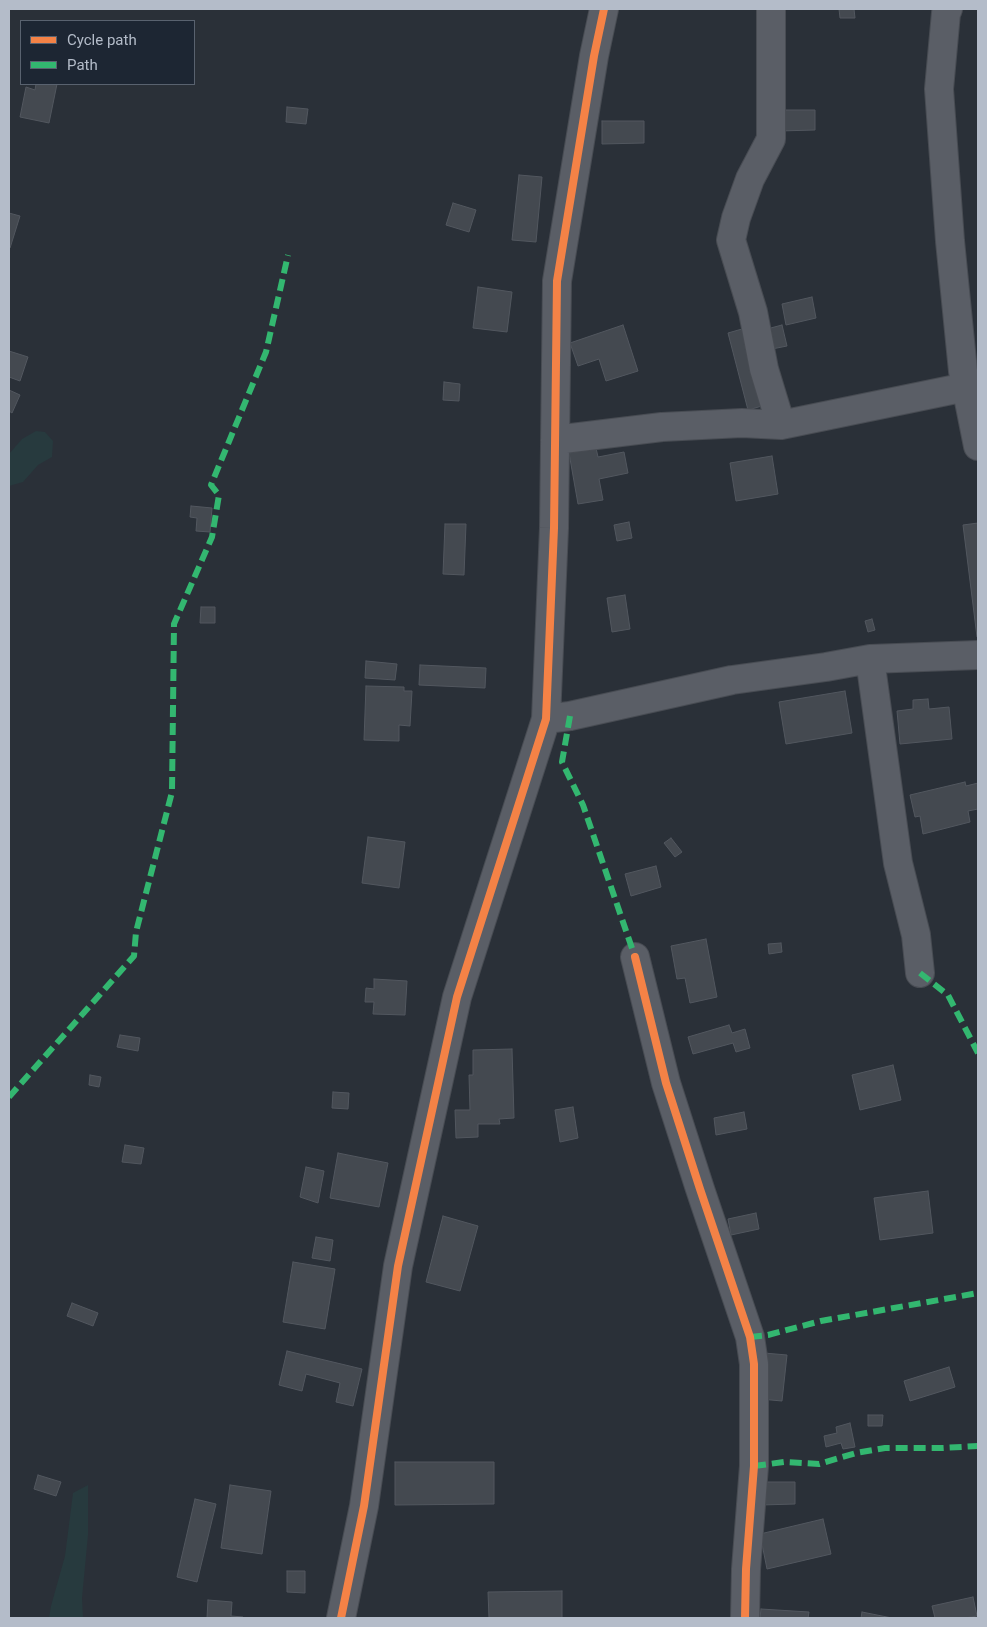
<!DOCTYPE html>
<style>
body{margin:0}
#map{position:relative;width:987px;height:1627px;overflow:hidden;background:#2a3038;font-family:Roboto,sans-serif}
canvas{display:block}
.frame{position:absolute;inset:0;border:10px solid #b4bcc9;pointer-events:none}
.legend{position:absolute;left:20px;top:20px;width:175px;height:65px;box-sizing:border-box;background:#1d2633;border:1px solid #59626f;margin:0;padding:6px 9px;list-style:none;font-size:15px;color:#b4bcc9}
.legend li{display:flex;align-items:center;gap:10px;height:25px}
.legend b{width:25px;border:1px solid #59626f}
</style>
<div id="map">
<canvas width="987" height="1627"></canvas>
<div class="frame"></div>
<ul class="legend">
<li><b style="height:6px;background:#f48246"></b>Cycle path</li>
<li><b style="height:6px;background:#33b770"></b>Path</li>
</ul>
</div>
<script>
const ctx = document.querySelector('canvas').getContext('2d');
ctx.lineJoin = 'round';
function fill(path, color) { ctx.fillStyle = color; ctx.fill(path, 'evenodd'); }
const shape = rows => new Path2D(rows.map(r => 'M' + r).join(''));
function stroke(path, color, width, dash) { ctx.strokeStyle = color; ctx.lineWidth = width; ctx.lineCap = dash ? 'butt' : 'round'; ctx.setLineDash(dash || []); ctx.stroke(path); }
const green = shape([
 [36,431,45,432,53,441,52,457,38,465,23,482,9,486,9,454,22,439],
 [88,1485,88,1535,82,1598,83,1618,49,1618,51,1606,65,1556,73,1493]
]);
const building = shape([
 [839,9,854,9,855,18,840,18,839,9],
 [36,84,57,84,49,123,20,117,26,87,35,90,36,84],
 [287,107,308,109,306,124,286,122,287,107],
 [778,110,815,110,815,130,779,131,778,110],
 [602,121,644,121,644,143,602,144,602,121],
 [519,175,542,177,536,242,512,240,519,175],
 [453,203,476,210,469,232,446,225,453,203],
 [9,213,20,216,10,248,9,247,9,213],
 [478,287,512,292,507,332,473,328,478,287],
 [812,297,816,318,786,325,782,304,812,297],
 [623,325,638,371,606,381,599,359,578,366,570,343,623,325],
 [782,325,787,346,772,349,767,329,782,325],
 [742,329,762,406,748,410,728,333,742,329],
 [9,351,28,357,20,381,9,377,9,351],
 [444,382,460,384,459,401,443,400,444,382],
 [9,390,20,395,12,413,9,411,9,390],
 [596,448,598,457,624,452,628,473,599,479,603,500,578,504,569,453,596,448],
 [772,456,778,494,736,501,730,463,772,456],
 [191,506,212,508,210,532,196,531,197,518,190,517,191,506],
 [629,522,632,538,617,541,614,525,629,522],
 [978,523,978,637,977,637,963,525,978,523],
 [445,524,466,524,464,575,443,574,445,524],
 [625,595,630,629,612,632,607,598,625,595],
 [201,607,215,607,215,623,200,623,201,607],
 [872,619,875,630,868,632,865,621,872,619],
 [366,661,397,664,395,680,365,678,366,661],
 [420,665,486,668,485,688,419,685,420,665],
 [366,686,404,687,404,691,412,691,410,726,399,725,399,741,364,740,366,686],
 [845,691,852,733,786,744,779,702,845,691],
 [928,699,929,709,949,707,952,739,900,744,897,711,913,709,913,700,928,699],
 [965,782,966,786,978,783,978,809,968,811,970,822,923,834,920,816,915,817,910,795,965,782],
 [368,837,405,842,399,888,362,883,368,837],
 [671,838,682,852,675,857,664,843,671,838],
 [656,866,661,887,631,896,625,874,656,866],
 [706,939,717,997,690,1003,685,978,677,979,671,946,706,939],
 [781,943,782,952,769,954,768,944,781,943],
 [374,979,407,981,405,1015,373,1014,374,1002,365,1002,366,988,374,989,374,979],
 [729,1025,732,1033,745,1029,750,1048,736,1052,733,1043,693,1054,688,1037,729,1025],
 [120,1035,140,1038,138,1051,117,1047,120,1035],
 [512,1049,514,1118,499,1119,500,1124,478,1124,478,1137,456,1138,455,1110,470,1110,469,1075,473,1075,473,1050,512,1049],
 [893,1065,901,1100,860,1110,852,1075,893,1065],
 [90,1075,101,1077,99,1087,89,1085,90,1075],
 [333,1092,349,1093,348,1109,332,1108,333,1092],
 [573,1107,578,1138,560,1142,555,1110,573,1107],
 [744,1112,747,1129,716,1135,714,1118,744,1112],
 [125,1145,144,1148,141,1164,122,1162,125,1145],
 [338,1153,388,1163,379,1207,330,1198,338,1153],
 [306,1167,324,1171,318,1203,300,1197,306,1167],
 [928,1191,933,1233,880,1240,874,1198,928,1191],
 [756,1213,759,1229,731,1235,728,1219,756,1213],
 [443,1216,478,1226,460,1291,426,1282,443,1216],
 [316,1237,333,1240,330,1261,312,1258,316,1237],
 [293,1262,335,1269,325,1329,283,1322,293,1262],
 [72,1303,98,1313,93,1326,67,1316,72,1303],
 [287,1351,362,1369,353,1406,336,1402,340,1383,306,1374,302,1391,279,1385,287,1351],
 [764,1353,787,1355,782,1401,760,1399,764,1353],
 [949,1367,955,1387,910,1401,904,1381,949,1367],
 [868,1415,883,1415,882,1426,868,1426,868,1415],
 [850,1423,855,1447,843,1449,841,1443,826,1447,824,1436,837,1433,836,1427,850,1423],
 [395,1462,494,1462,494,1504,395,1505,395,1462],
 [38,1475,61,1482,56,1496,34,1489,38,1475],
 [761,1482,795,1482,795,1504,761,1505,761,1482],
 [230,1485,271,1491,262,1554,221,1548,230,1485],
 [195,1499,216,1504,197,1582,177,1577,195,1499],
 [823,1519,831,1554,767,1569,760,1534,823,1519],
 [287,1571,305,1571,305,1593,287,1592,287,1571],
 [562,1591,562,1618,489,1618,488,1592,562,1591],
 [973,1597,977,1616,965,1618,935,1618,932,1606,973,1597],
 [208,1600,232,1602,231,1616,243,1617,243,1618,207,1618,208,1600],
 [761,1609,809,1612,808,1618,760,1618,761,1609],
 [862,1612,892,1618,861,1618,862,1612]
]);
const minor = shape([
 [771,9,771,139,750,179,736,218,731,240,753,312,764,369,781,425],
 [948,9,946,13,939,89,950,241,963,371,978,446],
 [555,440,662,427,742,423,781,425,966,387],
 [870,659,898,863,916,935,920,973],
 [546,719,570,716,732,680,826,667,870,659,978,655],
 [635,957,666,1083,700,1189,750,1337,754,1364,754,1466,746,1569,745,1618],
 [341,1618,364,1506,398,1266,457,997,546,719,554,528,557,281,594,56,604,9]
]);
const quiet = shape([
 [570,716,562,762,583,805,635,957],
 [920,973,948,995,978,1053],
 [9,1097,134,956,136,932,172,792,174,624,212,537,219,495,211,485,266,352,288,255],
 [750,1337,768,1335,821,1321,978,1293],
 [754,1466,784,1462,819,1464,856,1453,885,1448,942,1448,978,1446]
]);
const cycleway = shape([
 [635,957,666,1083,700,1189,750,1337,754,1364,754,1466,746,1569,745,1618],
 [341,1618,364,1506,398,1266,457,997,546,719,554,528,557,281,594,56,604,9]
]);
fill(green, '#273a3e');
fill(building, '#444950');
stroke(building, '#52575f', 1);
stroke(minor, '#484c53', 30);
stroke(minor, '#5a5e66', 28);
stroke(quiet, '#33b770', 6, [12, 6]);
stroke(cycleway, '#f48246', 8);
</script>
